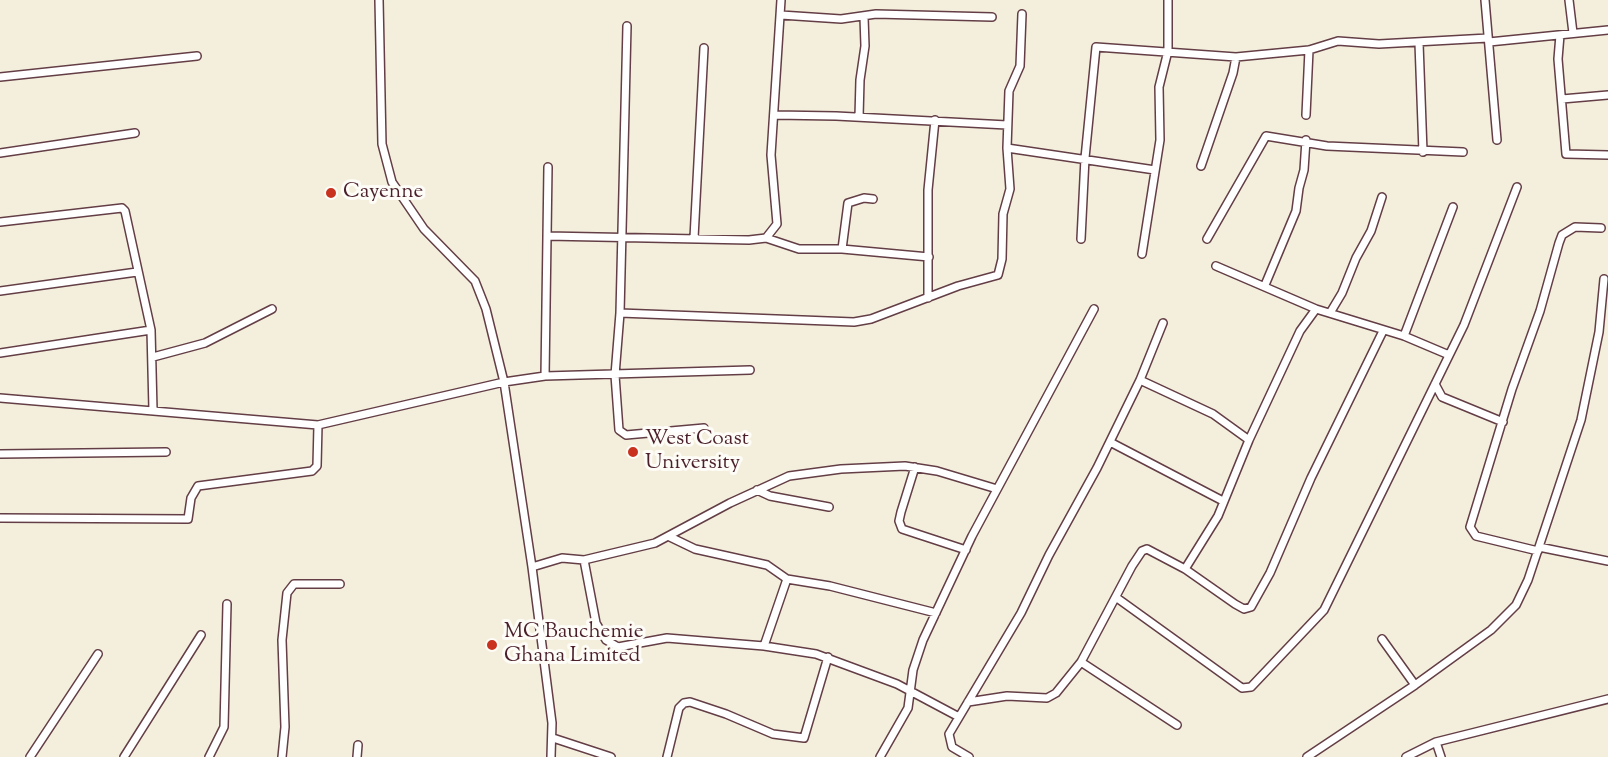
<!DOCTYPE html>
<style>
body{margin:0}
canvas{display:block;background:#f4efdc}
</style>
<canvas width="1608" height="757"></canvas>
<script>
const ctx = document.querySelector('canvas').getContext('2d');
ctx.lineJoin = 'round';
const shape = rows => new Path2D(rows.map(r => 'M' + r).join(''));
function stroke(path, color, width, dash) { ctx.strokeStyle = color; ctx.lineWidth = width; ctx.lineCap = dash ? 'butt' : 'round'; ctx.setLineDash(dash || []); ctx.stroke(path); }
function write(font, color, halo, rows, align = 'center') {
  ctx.font = font + ' "Sorts Mill Goudy",serif'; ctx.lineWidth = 6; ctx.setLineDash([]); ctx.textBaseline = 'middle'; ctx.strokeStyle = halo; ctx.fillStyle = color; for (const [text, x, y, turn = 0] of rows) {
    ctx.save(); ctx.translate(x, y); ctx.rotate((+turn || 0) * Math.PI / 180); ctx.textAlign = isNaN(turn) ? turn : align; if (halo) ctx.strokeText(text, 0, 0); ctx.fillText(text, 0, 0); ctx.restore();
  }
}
const minor = shape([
 [379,0,382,144,392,182,424,229,475,281,486,309,504,382,532,567,552,723,551,757],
 [1485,0,1497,140],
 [1569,0,1573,33],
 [781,15,841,19,876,14,992,17],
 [627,26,620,313,615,375,619,430,626,435,704,428],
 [1560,35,1558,59,1566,154,1608,155],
 [1489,42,1608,30],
 [1419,43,1423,152],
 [0,77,197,56],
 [1562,99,1608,95],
 [775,115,836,116,1007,125],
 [1306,115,1309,50],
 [859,117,860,80,865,46,864,17],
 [1007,148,1155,170],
 [0,153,135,133],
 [1201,166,1233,73,1236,57],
 [0,222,122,208,125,211,151,330,153,410],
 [547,236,749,240,766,238,799,249,842,249,929,257],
 [694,238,704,48],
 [766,238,777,224,771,155,781,0],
 [1081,239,1085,158,1096,47,1236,57,1309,50,1338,41,1379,44,1488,38],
 [1207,239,1266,136,1327,146,1463,152],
 [842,249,848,203,864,198,873,199],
 [1142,254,1160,140,1159,87,1168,51,1168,0],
 [1216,266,1316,309,1404,336,1449,355],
 [1265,285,1296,211,1299,188,1304,170,1306,140],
 [0,291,137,272],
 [928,298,928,190,935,120],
 [620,313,854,322,871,319,958,286,998,275,1002,259,1003,214,1010,189,1007,148,1009,91,1020,66,1022,14],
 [1330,313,1342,293,1356,258,1371,231,1382,197],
 [1404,336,1453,207],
 [0,353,151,330],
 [153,357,205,343,272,309],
 [545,376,750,370],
 [1140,380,1213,414,1249,440],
 [1435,384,1442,397,1503,422],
 [0,398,318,425,504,382,545,376,548,167],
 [1110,442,1223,501],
 [0,454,166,452],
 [915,467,901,512,899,521,902,529,966,550],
 [757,490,770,496,829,507],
 [0,518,188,519,191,498,198,486,312,471,317,466,318,425],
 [670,537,695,549,767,565,787,579,830,586,936,613],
 [1539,547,1608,561],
 [1538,551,1476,536,1470,527,1512,389,1540,311,1559,243,1562,235,1575,227,1601,228],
 [532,567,562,558,584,560],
 [1185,569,1218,516,1249,440,1300,331,1316,309],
 [1117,598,1242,688,1251,687,1324,610,1464,325,1517,187],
 [1382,639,1415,685],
 [764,646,787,579],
 [1081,662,1177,725],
 [968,702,1007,696,1047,698,1056,693,1081,662,1132,566,1142,551,1147,549,1185,569,1235,604,1244,609,1251,607,1270,573,1311,478,1383,331],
 [959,717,897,684,816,654,764,646,667,638,618,647,606,640,596,623,584,560,655,543,730,503,789,476,841,469,905,466,937,471,997,489],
 [553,738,611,757],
 [1436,742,1441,757],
 [30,757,98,654],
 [124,757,201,635],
 [209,757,224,727,227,604],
 [282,757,285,727,282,640,287,593,294,584,340,584],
 [357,757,358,745],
 [667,757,679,708,684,703,690,702,726,714,773,734,804,738,828,657],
 [880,757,908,708,913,670,923,640,972,536,1094,309],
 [969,757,952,747,949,734,1021,613,1049,555,1097,468,1140,380,1163,323],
 [1307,757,1415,685,1491,630,1516,605,1528,580,1581,420,1599,332,1604,279],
 [1406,757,1436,742,1608,699]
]);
const markers = [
 [331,193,6,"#c8321e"],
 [633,452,6,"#c8321e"],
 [492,645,6,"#c8321e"]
];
const poiNames = [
 ["Cayenne",343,193],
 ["West Coast",645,440],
 ["University",645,464],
 ["MC Bauchemie",504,633],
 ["Ghana Limited",504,657]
];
stroke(minor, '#643e46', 10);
stroke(minor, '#fff', 7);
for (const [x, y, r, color] of markers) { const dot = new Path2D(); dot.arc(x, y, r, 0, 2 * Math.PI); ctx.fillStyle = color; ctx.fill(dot); stroke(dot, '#fdfcf7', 2); }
write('21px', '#4a1f2b', '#fdfcf7', poiNames, 'left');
</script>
